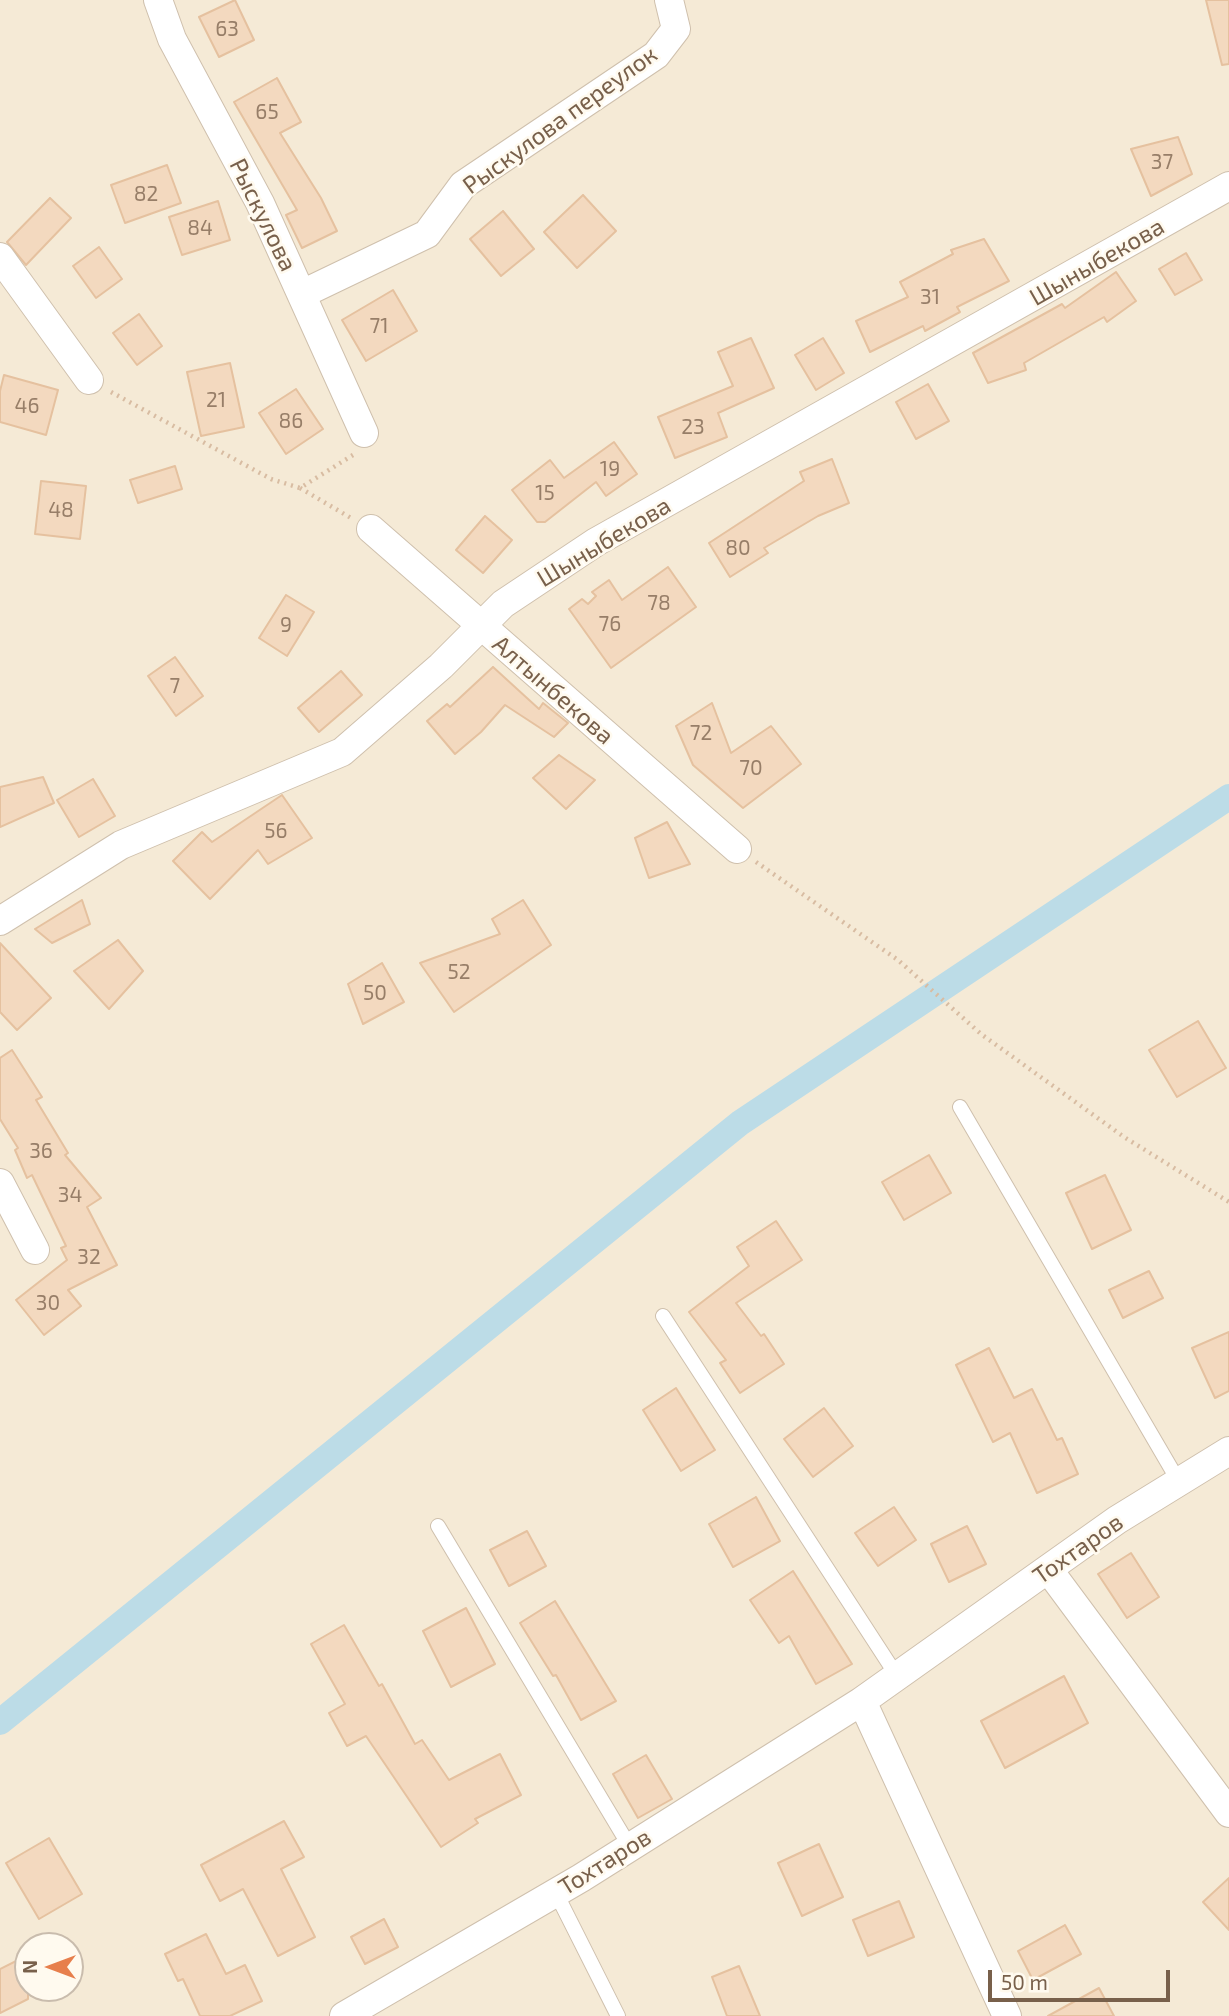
<!DOCTYPE html>
<meta charset="utf-8">
<style>
body{margin:0}
#map{position:relative;width:1229px;height:2016px;overflow:hidden;background:#fdf7e8;font-family:"Exo 2",sans-serif}
canvas{display:block}
.north{position:absolute;left:14px;top:1932px;width:70px;height:70px;box-sizing:border-box;background:#fffaef;border:2px solid #c9bcad;border-radius:50%;rotate:270deg;font-size:19px;font-weight:700;line-height:28px;text-align:center;color:#78604b}
.north::after{content:'';display:block;margin:auto;width:24px;height:32px;background:#e77f4c;clip-path:polygon(50% 0,100% 100%,50% 72%,0 100%)}
.scale{position:absolute;left:988px;top:1970px;width:182px;height:32px;box-sizing:border-box;border:4px solid #78604b;border-top:0;padding-left:9px;font-size:21px;line-height:24px;white-space:nowrap;color:#78604b;-webkit-text-stroke:5px #fffaef;paint-order:stroke}
</style>
<div id="map">
<canvas width="1229" height="2016"></canvas>
<div class="north">N</div>
<div class="scale">50 m</div>
</div>
<script>
const ctx = document.querySelector('canvas').getContext('2d');
ctx.lineJoin = 'round';
function fill(path, color) { ctx.fillStyle = color; ctx.fill(path, 'evenodd'); }
const shape = rows => new Path2D(rows.map(r => 'M' + r).join(''));
function stroke(path, color, width, dash) { ctx.strokeStyle = color; ctx.lineWidth = width; ctx.lineCap = dash ? 'butt' : 'round'; ctx.setLineDash(dash || []); ctx.stroke(path); }
function write(font, color, halo, rows, align = 'center') {
  ctx.font = font + ' "Exo 2",sans-serif'; ctx.lineWidth = 5; ctx.setLineDash([]); ctx.textBaseline = 'middle'; ctx.strokeStyle = halo; ctx.fillStyle = color; for (const [text, x, y, turn = 0] of rows) {
    ctx.save(); ctx.translate(x, y); ctx.rotate((+turn || 0) * Math.PI / 180); ctx.textAlign = isNaN(turn) ? turn : align; if (halo) ctx.strokeText(text, 0, 0); ctx.fillText(text, 0, 0); ctx.restore();
  }
}
const residential = shape([
 [0,0,1229,0,1229,2016,0,2016],
 [28,1946,70,1946,70,1988,28,1988]
]);
const canal = shape([
 [0,1722,740,1123,1229,797]
]);
const building = shape([
 [235,0,254,40,219,57,199,17,235,0],
 [1206,0,1229,0,1229,64,1222,65,1206,0],
 [277,78,301,122,280,133,321,198,337,231,302,248,286,215,297,210,234,102,277,78],
 [1178,137,1192,174,1151,196,1131,149,1178,137],
 [167,165,181,203,125,223,111,185,167,165],
 [583,195,616,231,577,268,544,232,583,195],
 [50,198,71,218,26,265,7,242,50,198],
 [218,201,230,240,182,255,169,217,218,201],
 [503,211,534,249,501,276,470,239,503,211],
 [984,239,1009,281,957,307,960,312,925,331,923,326,870,352,856,321,908,297,900,282,953,254,951,250,984,239],
 [99,247,122,279,96,298,73,266,99,247],
 [1186,253,1202,280,1175,295,1159,269,1186,253],
 [1116,272,1136,301,1107,322,1104,317,1024,363,1026,370,988,383,973,353,1062,304,1065,308,1116,272],
 [393,290,417,331,366,361,342,320,393,290],
 [139,314,162,346,137,365,113,333,139,314],
 [751,338,774,388,718,413,727,437,675,458,658,417,733,386,718,352,751,338],
 [823,338,844,373,816,390,795,355,823,338],
 [230,363,244,427,201,436,187,372,230,363],
 [4,375,58,390,46,435,0,422,0,391,4,375],
 [928,384,949,421,916,439,896,402,928,384],
 [296,389,323,429,286,454,259,413,296,389],
 [614,442,637,474,606,496,596,482,545,522,537,522,512,490,550,460,564,478,614,442],
 [832,459,849,503,818,516,764,548,768,553,730,577,709,543,804,481,800,472,832,459],
 [175,466,182,489,138,503,130,480,175,466],
 [41,481,86,486,80,539,35,534,41,481],
 [485,516,512,540,483,573,456,550,485,516],
 [668,567,696,607,611,668,569,609,582,599,588,604,596,596,592,592,609,580,622,600,668,567],
 [286,595,314,612,287,656,259,638,286,595],
 [175,657,203,696,176,716,148,676,175,657],
 [493,667,539,709,543,703,568,723,554,737,505,705,481,732,455,754,427,721,447,704,450,707,493,667],
 [341,671,362,695,319,732,298,708,341,671],
 [712,703,731,753,771,726,801,764,743,808,693,765,676,726,712,703],
 [559,755,595,780,566,809,533,778,559,755],
 [43,777,54,803,0,827,0,787,43,777],
 [93,779,115,816,79,837,57,800,93,779],
 [282,795,312,838,268,864,258,850,210,899,173,861,202,832,212,842,282,795],
 [667,822,690,864,649,878,635,838,667,822],
 [82,900,90,924,52,943,35,929,82,900],
 [523,900,551,945,454,1012,420,963,500,934,492,919,523,900],
 [118,940,143,971,109,1009,74,971,118,940],
 [0,943,51,998,17,1030,0,1012,0,943],
 [382,963,404,1002,363,1024,348,984,382,963],
 [1198,1021,1226,1068,1177,1097,1149,1050,1198,1021],
 [12,1050,42,1097,36,1100,68,1153,65,1155,101,1198,87,1207,117,1265,68,1290,81,1306,44,1335,16,1300,67,1260,61,1248,66,1246,32,1175,27,1178,15,1150,18,1148,0,1119,0,1058,12,1050],
 [929,1155,951,1193,904,1220,882,1182,929,1155],
 [1105,1175,1131,1230,1092,1249,1066,1193,1105,1175],
 [776,1221,802,1260,736,1303,761,1336,764,1334,784,1364,740,1393,720,1363,726,1360,689,1312,749,1266,737,1247,776,1221],
 [1149,1271,1163,1298,1123,1318,1109,1290,1149,1271],
 [1229,1332,1229,1391,1215,1398,1192,1348,1229,1332],
 [989,1348,1014,1398,1032,1389,1057,1440,1062,1438,1078,1474,1037,1493,1010,1433,993,1442,956,1365,989,1348],
 [676,1388,715,1450,681,1471,643,1410,676,1388],
 [824,1408,853,1446,813,1477,784,1439,824,1408],
 [756,1497,780,1541,733,1567,709,1524,756,1497],
 [894,1507,916,1540,878,1566,855,1533,894,1507],
 [967,1526,986,1564,949,1582,931,1544,967,1526],
 [527,1531,546,1566,509,1586,490,1550,527,1531],
 [1131,1553,1159,1597,1127,1618,1098,1574,1131,1553],
 [793,1571,852,1664,816,1684,789,1636,779,1643,750,1600,793,1571],
 [555,1601,616,1701,581,1720,556,1675,553,1676,520,1623,555,1601],
 [466,1608,495,1664,451,1687,423,1631,466,1608],
 [344,1625,379,1686,382,1684,415,1744,422,1740,449,1780,500,1754,521,1795,475,1819,478,1823,441,1847,366,1736,347,1746,329,1713,345,1704,311,1644,344,1625],
 [1064,1676,1088,1723,1005,1768,981,1721,1064,1676],
 [646,1755,672,1799,638,1818,613,1774,646,1755],
 [284,1821,304,1857,281,1869,315,1937,278,1956,243,1889,220,1901,201,1865,284,1821],
 [49,1838,82,1894,39,1919,6,1863,49,1838],
 [819,1844,843,1897,802,1916,778,1863,819,1844],
 [1229,1878,1229,1930,1203,1902,1229,1878],
 [899,1901,914,1937,868,1956,853,1920,899,1901],
 [384,1919,398,1947,365,1964,351,1937,384,1919],
 [1065,1925,1081,1954,1033,1980,1018,1951,1065,1925],
 [206,1934,226,1974,245,1965,262,2001,230,2016,200,2016,183,1979,178,1981,165,1954,206,1934],
 [28,1955,28,1999,0,2013,0,1969,28,1955],
 [739,1966,760,2016,727,2016,712,1977,739,1966],
 [1099,1988,1114,2016,1048,2016,1099,1988]
]);
const path = shape([
 [111,392,271,479,300,488,353,455],
 [300,488,351,518],
 [756,862,898,960,981,1034,1124,1137,1229,1202]
]);
const service = shape([
 [960,1107,1179,1482],
 [663,1316,897,1676],
 [438,1526,630,1847],
 [556,1893,618,2016]
]);
const minor = shape([
 [158,0,172,39,260,203,364,433],
 [0,257,89,380],
 [302,294,427,234,463,185,656,55,676,29,669,0],
 [371,529,737,849],
 [0,921,121,845,342,752,441,666,503,604,596,542,1229,186],
 [0,1183,35,1250],
 [1048,1569,1229,1813],
 [862,1701,1117,1520,1229,1451],
 [344,2016,581,1878,862,1701,1007,2016]
]);
const numberNames = [
 ["63",227,29],
 ["65",267,112],
 ["37",1162,162],
 ["82",146,194],
 ["84",200,228],
 ["31",930,297],
 ["71",379,326],
 ["21",216,400],
 ["46",27,406],
 ["86",291,421],
 ["23",693,427],
 ["19",610,469],
 ["15",545,493],
 ["48",61,510],
 ["80",738,548],
 ["78",659,603],
 ["76",610,624],
 ["9",286,625],
 ["7",175,686],
 ["72",701,733],
 ["70",751,768],
 ["56",276,831],
 ["52",459,972],
 ["50",375,993],
 ["36",41,1151],
 ["34",70,1195],
 ["32",89,1257],
 ["30",48,1303]
];
const streetNames = [
 ["Рыскулова переулок",560,120,-36],
 ["Рыскулова",263,215,64],
 ["Шыныбекова",1097,262,-30],
 ["Шыныбекова",604,542,-31],
 ["Алтынбекова",553,690,41],
 ["Тохтаров",1078,1549,-35],
 ["Тохтаров",605,1862,-32]
];
fill(residential, '#f5ead6');
stroke(canal, '#bcdce7', 26);
fill(building, '#f3d9bf');
stroke(building, '#e5c19f', 2);
stroke(service, '#cfc0ad', 16);
stroke(minor, '#cfc0ad', 30);
stroke(path, '#d8bca2', 4.5, [2, 5]);
stroke(service, '#fff', 14);
stroke(minor, '#fff', 28);
write('21px', '#977e68', null, numberNames);
write('24px', '#78604b', '#fffaef', streetNames);
</script>
